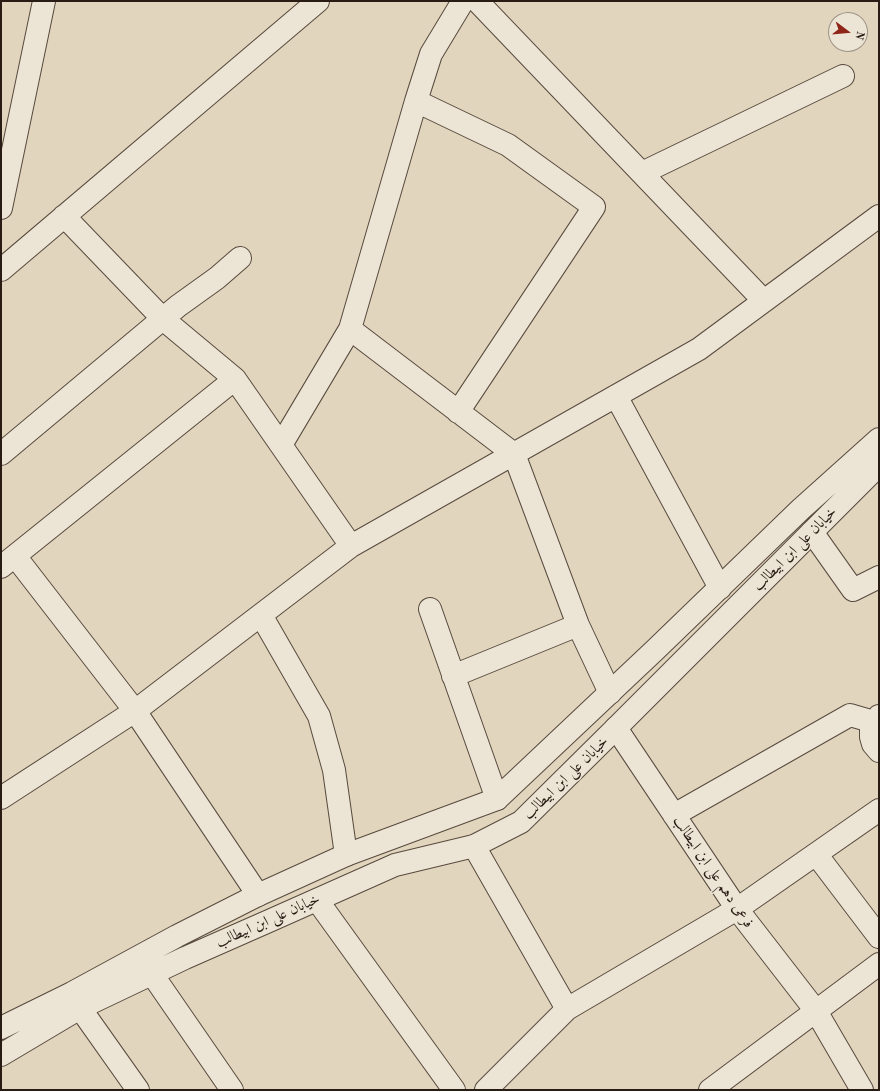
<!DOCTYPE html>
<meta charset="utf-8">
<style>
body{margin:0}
#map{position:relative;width:880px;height:1091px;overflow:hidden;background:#e2d5bd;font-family:"Old Standard TT",serif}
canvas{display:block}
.frame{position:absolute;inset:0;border:2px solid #291c14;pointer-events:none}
.north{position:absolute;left:828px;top:12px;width:40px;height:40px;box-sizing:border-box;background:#ece4d4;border:1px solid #9e9487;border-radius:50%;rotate:106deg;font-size:11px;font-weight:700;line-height:16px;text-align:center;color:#291c14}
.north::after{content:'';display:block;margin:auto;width:14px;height:18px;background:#8f2418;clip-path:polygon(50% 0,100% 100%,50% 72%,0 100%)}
</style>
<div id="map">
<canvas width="880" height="1091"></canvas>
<div class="frame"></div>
<div class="north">N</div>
</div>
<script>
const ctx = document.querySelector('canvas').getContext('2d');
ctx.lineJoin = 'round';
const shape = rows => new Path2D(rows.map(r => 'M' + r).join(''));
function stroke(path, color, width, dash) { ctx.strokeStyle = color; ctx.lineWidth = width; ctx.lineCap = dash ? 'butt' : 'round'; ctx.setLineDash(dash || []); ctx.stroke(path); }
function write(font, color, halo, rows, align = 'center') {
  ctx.font = font + ' "Old Standard TT",Amiri,serif'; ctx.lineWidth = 3; ctx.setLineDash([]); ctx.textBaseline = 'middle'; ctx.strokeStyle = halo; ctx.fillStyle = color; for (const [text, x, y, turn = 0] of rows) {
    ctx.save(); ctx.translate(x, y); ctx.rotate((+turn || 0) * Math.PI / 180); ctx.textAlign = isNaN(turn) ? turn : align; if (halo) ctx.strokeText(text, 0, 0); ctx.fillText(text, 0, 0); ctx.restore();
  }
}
const minor = shape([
 [477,1,764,301],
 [416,101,431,54,463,1],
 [642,173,843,76],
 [64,216,163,319,235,379],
 [1,270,318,1],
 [616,396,720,588],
 [458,412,594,207,508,145,416,101,350,329,514,454,578,625,610,693],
 [281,445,350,329],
 [1,454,178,306,217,278,240,258],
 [812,532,853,590,879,577],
 [15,556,135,711,258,895],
 [1,567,235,379,351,546],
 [430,609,497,799],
 [261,615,319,716,334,770,346,855],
 [453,676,578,625],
 [879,716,874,722,871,729,871,737,873,744,879,751],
 [616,728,737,909,816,1011,862,1090],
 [1,798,135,711,351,546,699,349,879,216],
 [674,815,850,715,874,722],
 [474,846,567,1009],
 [816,854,879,937],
 [317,900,454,1090],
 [152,974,232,1090],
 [80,1008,138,1090],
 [486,1090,567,1009,737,909,879,810],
 [710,1090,879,964]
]);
const tertiary = shape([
 [1,208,44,1],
 [1,1028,72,993,177,936,258,895,346,855,497,799,655,650,801,509,879,439],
 [1,1055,80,1008,185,958,269,921,395,865,474,846,521,822,616,728,879,465]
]);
const streetNames = [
 ["خیابان علی ابن ابیطالب",795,549,-45],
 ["خیابان علی ابن ابیطالب",566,778,-44],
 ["فرعی دهم علی ابن ابیطالب",713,872,56],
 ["خیابان علی ابن ابیطالب",268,921,-24]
];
stroke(minor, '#574a3e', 24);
stroke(tertiary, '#574a3e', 24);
stroke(minor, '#ece4d4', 22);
stroke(tertiary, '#ece4d4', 22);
write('15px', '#291c14', '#ece4d4', streetNames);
</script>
